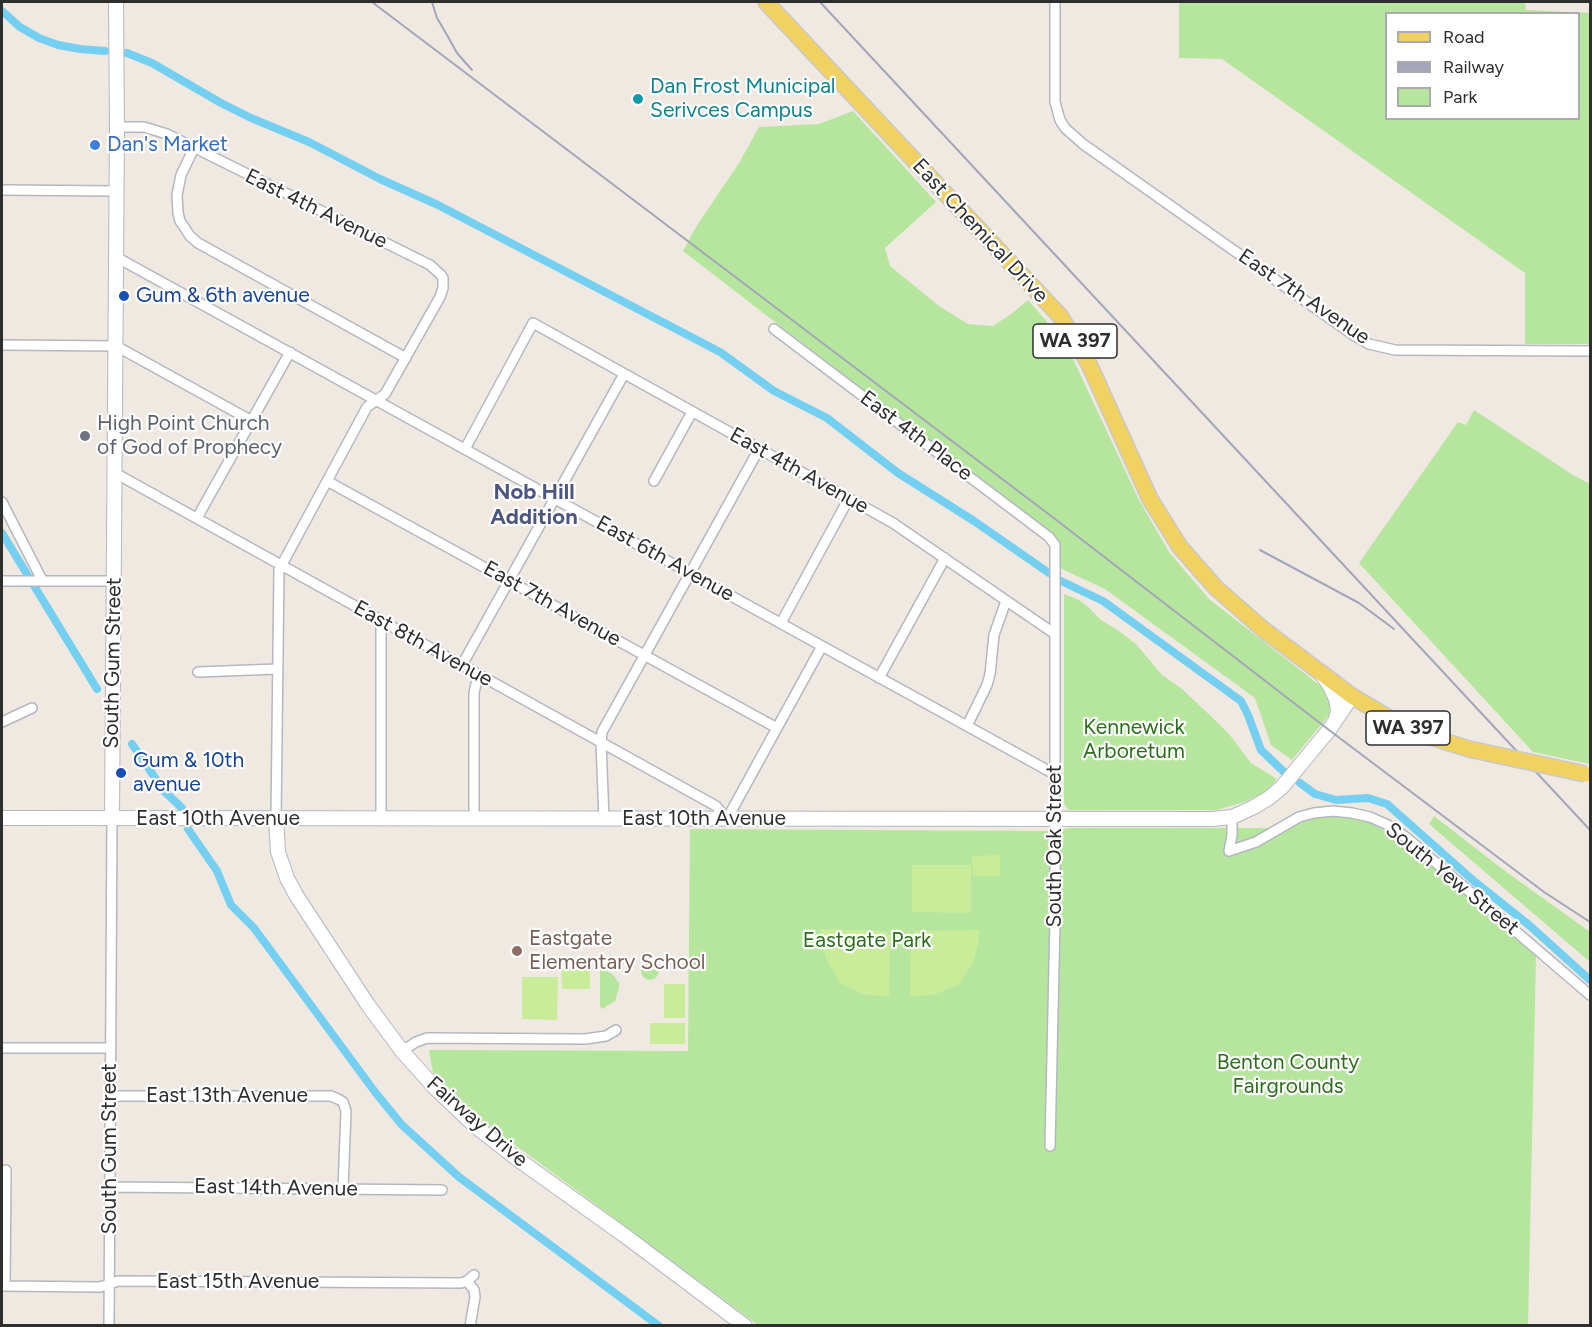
<!DOCTYPE html>
<style>
body{margin:0}
#map{position:relative;width:1592px;height:1327px;overflow:hidden;background:#efe9e1;font-family:Figtree,sans-serif}
canvas{display:block}
.frame{position:absolute;inset:0;border:3px solid #2e2e2e;pointer-events:none}
.legend{position:absolute;left:1385px;top:12px;width:195px;height:108px;box-sizing:border-box;background:#fff;border:2px solid #ababab;margin:0;padding:8px 10px;list-style:none;font-size:18px;color:#2e2e2e}
.legend li{display:flex;align-items:center;gap:12px;height:30px}
.legend b{width:30px;border:2px solid #ababab}
</style>
<div id="map">
<canvas width="1592" height="1327"></canvas>
<div class="frame"></div>
<ul class="legend">
<li><b style="height:8px;background:#f2d163"></b>Road</li>
<li><b style="height:8px;background:#a3a6b8"></b>Railway</li>
<li><b style="height:16px;background:#b6e59e"></b>Park</li>
</ul>
</div>
<script>
const ctx = document.querySelector('canvas').getContext('2d');
ctx.lineJoin = 'round';
function fill(path, color) { ctx.fillStyle = color; ctx.fill(path, 'evenodd'); }
const shape = rows => new Path2D(rows.map(r => 'M' + r).join(''));
function stroke(path, color, width, dash) { ctx.strokeStyle = color; ctx.lineWidth = width; ctx.lineCap = dash ? 'butt' : 'round'; ctx.setLineDash(dash || []); ctx.stroke(path); }
function write(font, color, halo, rows, align = 'center') {
  ctx.font = font + ' Figtree,sans-serif'; ctx.lineWidth = 4.5; ctx.setLineDash([]); ctx.textBaseline = 'middle'; ctx.strokeStyle = halo; ctx.fillStyle = color; for (const [text, x, y, turn = 0] of rows) {
    ctx.save(); ctx.translate(x, y); ctx.rotate((+turn || 0) * Math.PI / 180); ctx.textAlign = isNaN(turn) ? turn : align; if (halo) ctx.strokeText(text, 0, 0); ctx.fillText(text, 0, 0); ctx.restore();
  }
}
const green = shape([
 [1179,2,1525,2,1526,10,1590,13,1590,344,1525,344,1525,273,1222,59,1179,58],
 [1386,14,1578,14,1578,118,1386,118],
 [853,111,936,202,885,248,890,266,939,306,968,324,993,326,1011,314,1028,300,1047,322,1074,361,1139,500,1169,552,1209,599,1327,691,1331,701,1329,715,1292,760,1271,745,1255,698,1105,589,1060,568,1059,547,1051,535,683,251,696,227,739,163,759,127,819,124],
 [1474,410,1573,475,1590,484,1590,764,1533,752,1359,563,1458,422,1466,425],
 [1064,594,1079,600,1087,606,1101,620,1119,631,1136,644,1162,675,1181,688,1217,722,1229,734,1251,763,1277,779,1273,784,1263,793,1247,801,1217,810,1069,810,1067,808,1064,804],
 [1319,816,1359,818,1395,835,1536,955,1528,1325,758,1325,483,1121,433,1073,429,1050,688,1051,690,829,1046,831,1070,828,1287,828],
 [1434,816,1501,868,1590,932,1590,962,1429,824],
 '641 971a9 9 0 1 1 18 0a9 9 0 1 1-18 0Z',
 [600,969,609,972,614,976,619,983,619,988,615,1001,602,1009,600,1006]
]);
const pitch = shape([
 [1000,855,1000,876,973,876,972,856],
 [912,865,971,865,971,913,912,912],
 [821,929,885,931,890,936,889,996,865,995,841,984,827,961,822,944],
 [979,930,978,945,973,963,958,985,933,995,910,996,911,936,916,931],
 [561,964,590,964,590,989,562,989],
 [522,977,558,977,557,1020,522,1019],
 [664,984,685,984,685,1018,664,1018],
 [650,1023,685,1023,685,1044,650,1044]
]);
const canal = shape([
 [2,11,20,27,39,38,58,45,80,49,105,51],
 [127,53,152,63,221,103,251,118,309,142,380,179,438,205,720,352,774,391,827,418,898,473,974,521,1049,573],
 [2,533,97,689],
 [1061,581,1103,601,1241,701,1248,715,1261,750,1284,772],
 [132,744,164,791,182,808],
 [1300,783,1315,794,1336,800,1368,798,1387,804,1475,882,1529,925,1590,980],
 [188,829,217,871,231,905,254,928,375,1092,402,1125,459,1177,659,1326]
]);
const street = shape([
 [1055,2,1055,102,1060,120,1065,128,1083,144,1355,336,1369,344,1395,350,1590,351],
 [117,127,144,127,167,134,430,265,441,275,443,278,443,288,440,297,385,394,367,407,279,570,276,819],
 [194,148,181,175,177,195,178,213,180,221,190,236,198,243,406,358],
 [2,190,116,191],
 [116,257,1056,775],
 [774,329,1049,537,1055,545,1055,920,1050,1146],
 [2,345,116,346,252,421],
 [465,449,533,323,893,523,1055,634],
 [115,473,716,806,727,819,822,646],
 [327,481,777,728],
 [654,481,692,412],
 [2,502,42,580],
 [197,518,290,352],
 [2,581,114,581],
 [781,623,849,498],
 [462,665,624,374],
 [198,672,277,669],
 [879,678,945,558],
 [2,722,32,708],
 [967,726,987,685,990,674,994,635,1006,601],
 [1232,817,1232,835,1229,851,1256,842,1299,817,1314,813,1333,811,1352,813,1370,817,1388,825,1407,838,1590,995],
 [381,819,381,621],
 [474,819,474,693,476,684,481,676],
 [604,819,601,743,602,732,759,449],
 [2,1048,111,1048],
 [402,1051,416,1042,427,1038,585,1039,606,1036,616,1030],
 [110,1096,331,1096,338,1099,343,1102,346,1111,343,1189],
 [110,1187,442,1190],
 [467,1281,474,1290,475,1297,470,1326],
 [2,1286,100,1287,118,1281,461,1283,467,1281,474,1275],
 [5,1286,6,1170],
 [109,1326,112,818]
]);
const secondary = shape([
 [1323,676,1330,686,1336,699,1338,710,1336,719],
 [2,818,1213,819,1232,817,1254,807,1269,798,1282,787,1329,730,1352,696],
 [112,818,117,127,116,2],
 [276,819,278,852,287,878,296,895,368,1005,402,1051,436,1089,475,1126,516,1158,628,1238,745,1326]
]);
const primary = shape([
 [766,2,1061,317,1089,364,1150,499,1180,547,1216,588,1264,630,1352,696,1397,723,1424,735,1469,749]
]);
const rail = shape([
 [372,2,1055,519,1329,730,1544,892,1590,922],
 [432,2,437,18,447,35,457,53,472,70],
 [820,2,1590,830],
 [1260,550,1359,603,1394,629]
]);
const primaryBridge = shape([
 [1469,749,1585,774]
]);
const markers = [
 [638,99,6,"#0f9aa8"],
 [95,145,6,"#3f7fe0"],
 [124,296,6,"#1a4fb4"],
 [85,436,6,"#6b7280"],
 [121,773,6,"#1a4fb4"],
 [517,951,6,"#8d6e63"]
];
const shields = [
 [1075,341,84],
 [1408,728,84]
];
const shieldNames = [
 ["WA 397",1075,341],
 ["WA 397",1408,728]
];
const cultureNames = [
 ["Dan Frost Municipal",650,87],
 ["Serivces Campus",650,111]
];
const shopNames = [
 ["Dan's Market",107,145]
];
const streetNames = [
 ["East 4th Avenue",316,209,26],
 ["East Chemical Drive",980,231,47],
 ["East 7th Avenue",1304,297,34],
 ["East 4th Place",916,436,37],
 ["East 4th Avenue",799,471,29],
 ["East 6th Avenue",665,559,29],
 ["East 7th Avenue",552,604,29],
 ["East 8th Avenue",423,644,29],
 ["South Gum Street",113,663,-89],
 ["East 10th Avenue",218,819],
 ["East 10th Avenue",704,819],
 ["South Oak Street",1055,846,-90],
 ["South Yew Street",1452,879,39],
 ["East 13th Avenue",227,1096],
 ["Fairway Drive",477,1122,41],
 ["South Gum Street",110,1149,-90],
 ["East 14th Avenue",276,1188,1],
 ["East 15th Avenue",238,1282]
];
const transitNames = [
 ["Gum & 6th avenue",136,296],
 ["Gum & 10th",133,761],
 ["avenue",133,785]
];
const worshipNames = [
 ["High Point Church",97,424],
 ["of God of Prophecy",97,448]
];
const parkNames = [
 ["Kennewick",1134,728],
 ["Arboretum",1134,752],
 ["Eastgate Park",867,941],
 ["Benton County",1288,1063],
 ["Fairgrounds",1288,1087]
];
const educationNames = [
 ["Eastgate",529,939],
 ["Elementary School",529,963]
];
const neighbourhoodNames = [
 ["Nob Hill",534,493],
 ["Addition",534,518]
];
fill(green, '#b6e59e');
fill(pitch, '#c9ec9a');
stroke(canal, '#75cff0', 8);
stroke(street, '#b4b7c1', 12);
stroke(secondary, '#b4b7c1', 16);
stroke(primary, '#c9c9c9', 18);
stroke(street, '#fff', 9);
stroke(secondary, '#fff', 14);
stroke(primary, '#f2d163', 15);
stroke(rail, '#a3a6b8', 2);
stroke(primaryBridge, '#c9c9c9', 18, []);
stroke(primaryBridge, '#f2d163', 15);
for (const [x, y, r, color] of markers) { const dot = new Path2D(); dot.arc(x, y, r, 0, 2 * Math.PI); ctx.fillStyle = color; ctx.fill(dot); stroke(dot, '#fff', 2); }
for (const [x, y, w] of shields) { const box = new Path2D(); box.roundRect(x - w / 2, y - 17, w, 34, 4.5); ctx.fillStyle = '#fff'; ctx.fill(box); stroke(box, '#2e2e2e', 1.5); }
write('bold 20px', '#2e2e2e', null, shieldNames);
write('21px', '#0d838f', '#fff', cultureNames, 'left');
write('21px', '#366cbe', '#fff', shopNames, 'left');
write('21px', '#2e2e2e', '#fff', streetNames);
write('21px', '#164399', '#fff', transitNames, 'left');
write('21px', '#5b616d', '#fff', worshipNames, 'left');
write('21px', '#2c6e1b', '#fff', parkNames);
write('21px', '#785e54', '#fff', educationNames, 'left');
write('bold 22px', '#4d5680', '#fff', neighbourhoodNames);
</script>
